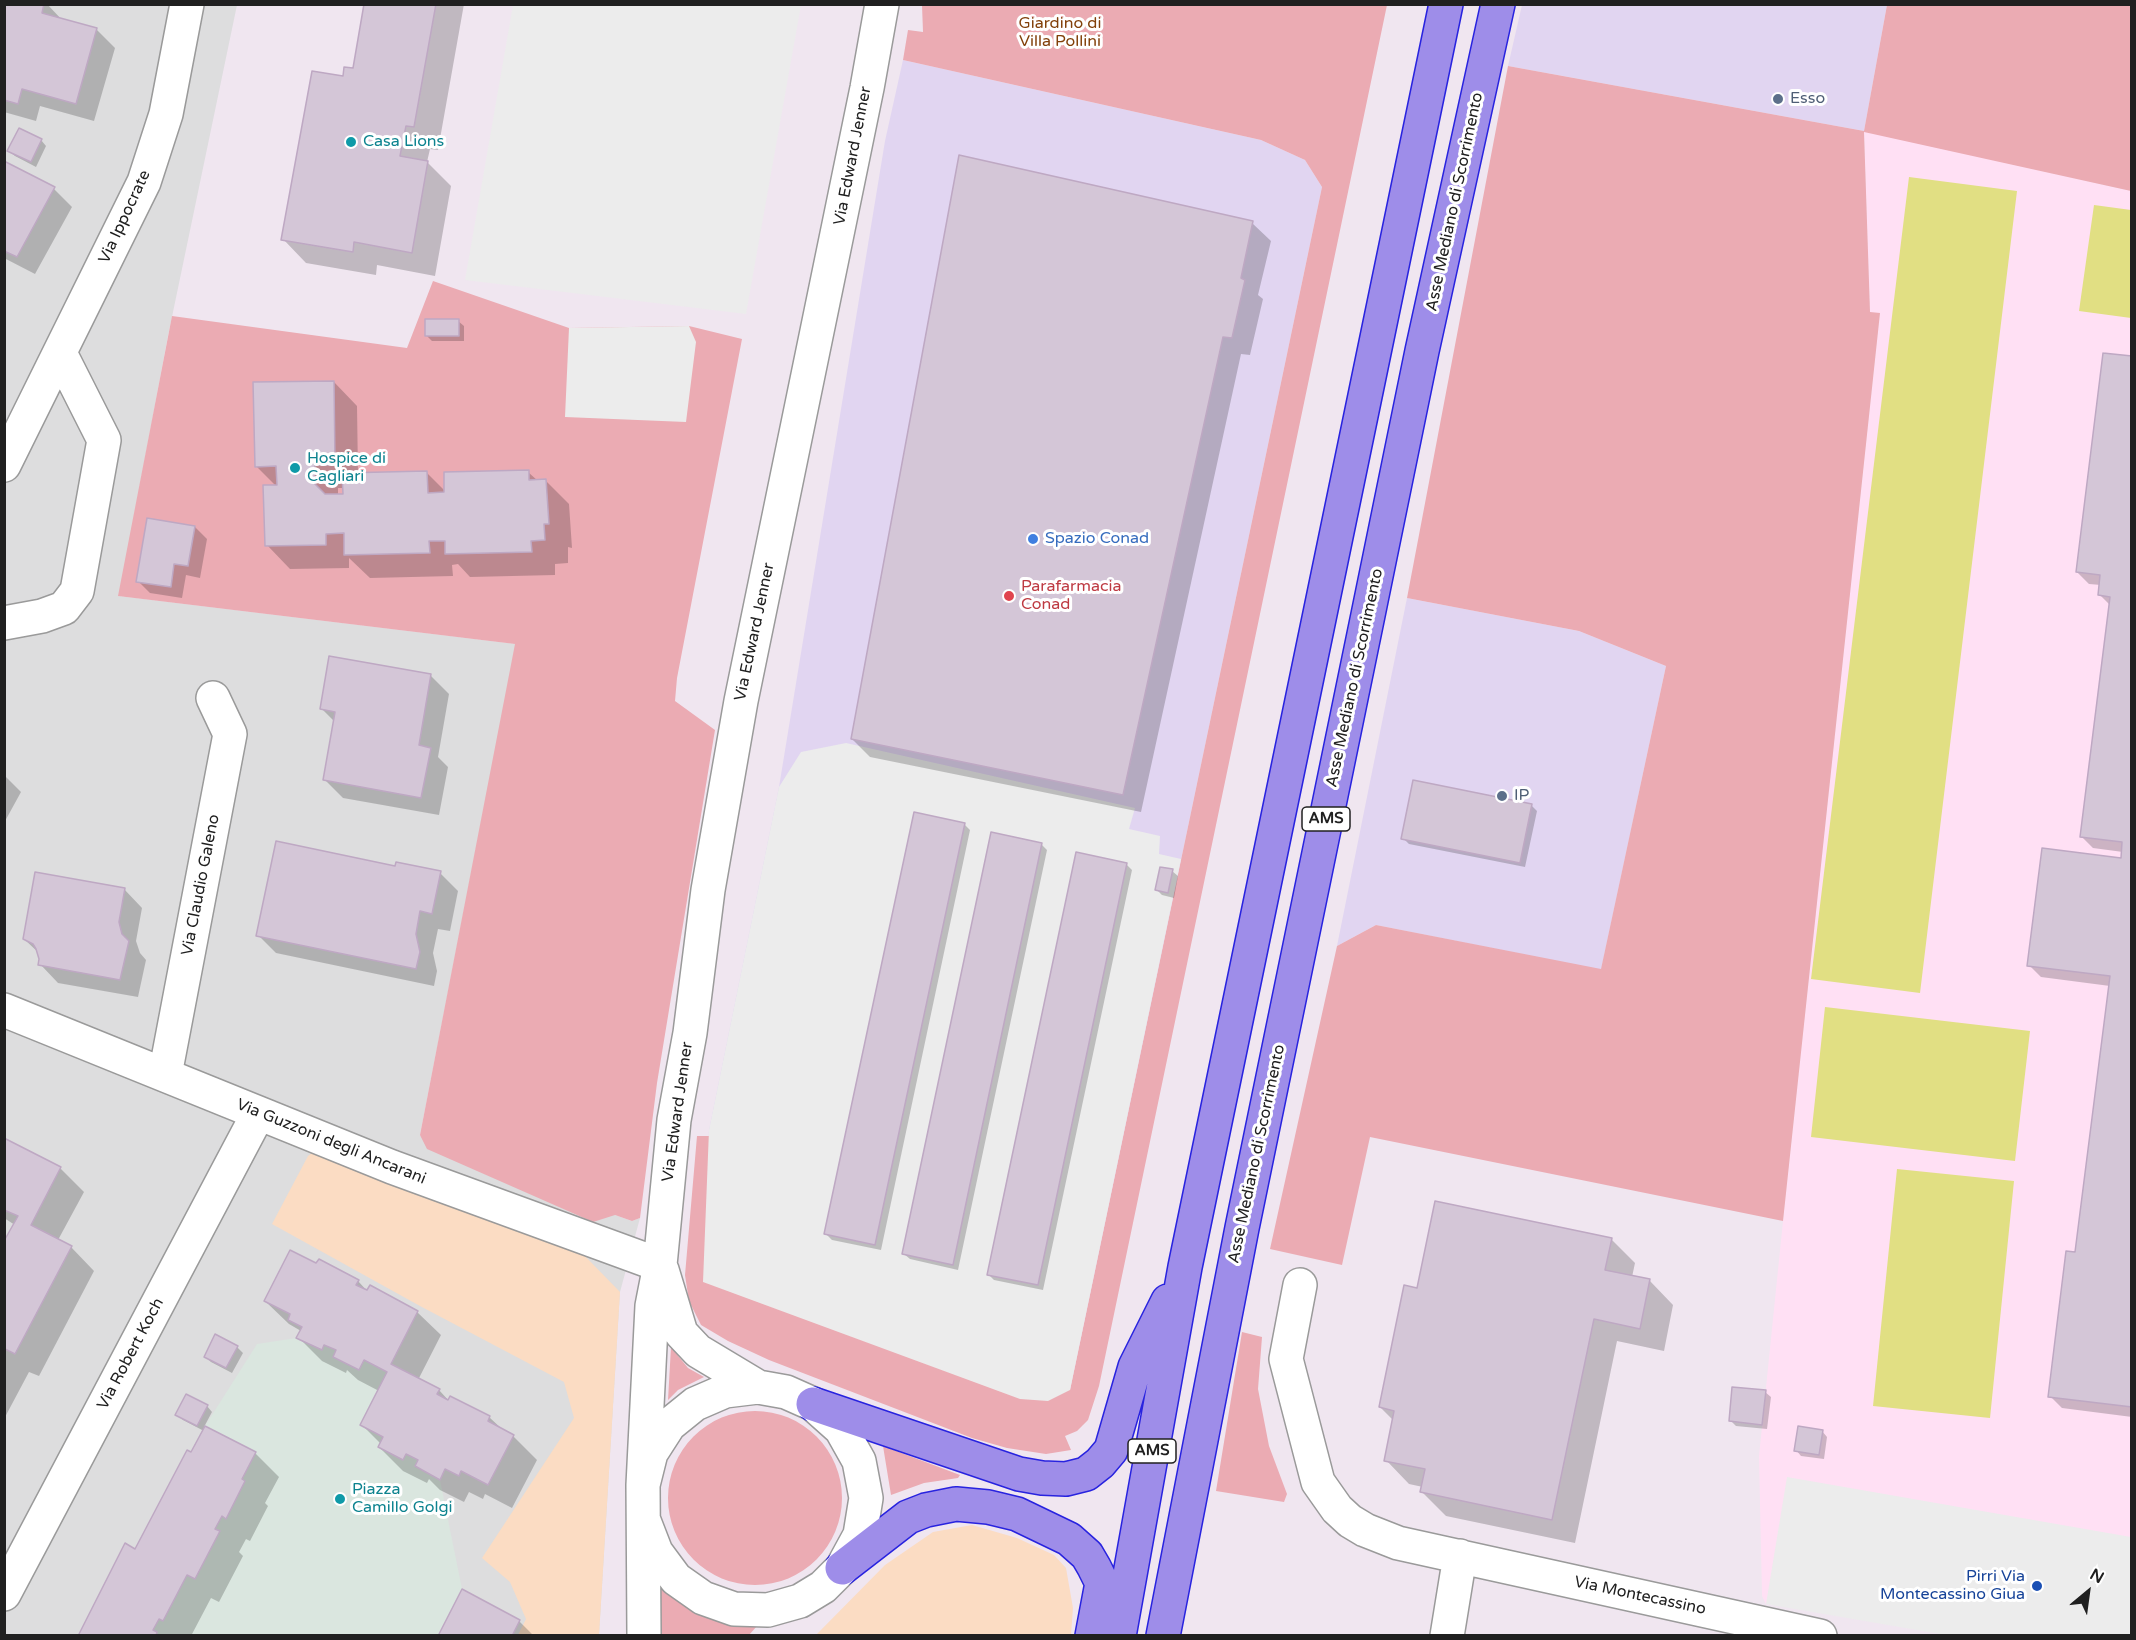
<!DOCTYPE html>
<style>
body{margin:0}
#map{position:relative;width:2136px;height:1640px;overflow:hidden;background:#f0e6f0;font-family:"Varela Round",sans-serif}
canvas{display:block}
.frame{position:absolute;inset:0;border:6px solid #202020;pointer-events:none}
.north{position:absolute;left:2058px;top:1562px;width:60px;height:60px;-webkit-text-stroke:4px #fff;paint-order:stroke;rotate:29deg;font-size:16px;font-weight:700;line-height:24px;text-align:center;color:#202020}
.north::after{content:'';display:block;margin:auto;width:21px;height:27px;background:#202020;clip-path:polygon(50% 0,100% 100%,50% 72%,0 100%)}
</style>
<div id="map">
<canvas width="2136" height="1640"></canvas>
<div class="frame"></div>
<div class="north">N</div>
</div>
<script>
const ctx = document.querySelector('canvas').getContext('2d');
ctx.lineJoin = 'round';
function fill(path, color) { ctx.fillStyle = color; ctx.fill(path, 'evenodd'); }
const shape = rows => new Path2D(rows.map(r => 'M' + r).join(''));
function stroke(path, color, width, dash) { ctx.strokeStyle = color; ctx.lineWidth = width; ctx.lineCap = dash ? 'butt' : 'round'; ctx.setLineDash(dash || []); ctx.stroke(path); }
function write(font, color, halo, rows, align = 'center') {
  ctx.font = font + ' "Varela Round",sans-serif'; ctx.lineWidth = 6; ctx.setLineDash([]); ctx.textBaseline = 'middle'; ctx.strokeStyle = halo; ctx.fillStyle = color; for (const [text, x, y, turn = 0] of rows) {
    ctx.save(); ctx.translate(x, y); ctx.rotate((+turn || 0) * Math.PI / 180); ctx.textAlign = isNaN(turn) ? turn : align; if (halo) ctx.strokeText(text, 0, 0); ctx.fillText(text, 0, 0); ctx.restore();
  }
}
const residential = shape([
 [5,5,237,5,168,336,119,596,516,644,420,1135,615,1215,632,1221,640,1218,620,1292,599,1635,5,1636]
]);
const commercial = shape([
 [1522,5,1887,5,1864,131,1508,66],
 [903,60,1261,140,1305,160,1322,187,1070,1390,703,1282,709,1130,779,787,885,141],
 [1407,598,1579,631,1666,666,1601,970,1376,925,1337,946]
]);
const education = shape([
 [1864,131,2131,191,2131,1635,1766,1604,1762,1596,1759,1456,1783,1221,1880,313,1870,313]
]);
const grass = shape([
 [922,5,1387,5,1099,1386,1088,1420,1077,1431,1065,1436,1071,1450,1046,1454,1007,1448,972,1438,769,1360,728,1341,701,1325,689,1301,685,1275,697,1136,715,1136,1070,1390,1322,187,1305,160,1261,140,903,60,908,30,923,32],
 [1887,5,2131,5,2131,191,1864,132,1870,312,1880,313,1783,1221,1370,1137,1342,1265,1270,1249,1337,946,1376,925,1601,969,1666,666,1579,631,1407,598,1508,66,1864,131],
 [433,281,569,328,689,326,742,339,677,678,675,701,715,730,657,1083,640,1218,632,1221,615,1215,593,1222,427,1149,420,1135,515,644,118,596,172,316,407,348],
 [1242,1332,1262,1337,1258,1389,1269,1446,1287,1494,1284,1502,1216,1491],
 [671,1347,688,1368,704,1377,678,1390,668,1400],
 '668 1498a87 87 0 1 1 174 0a87 87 0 1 1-174 0Z',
 [883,1446,960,1475,958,1478,924,1483,891,1495],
 [657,1577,757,1626,749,1635,659,1635]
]);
const park = shape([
 [317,1149,583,1254,620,1292,599,1635,518,1635,526,1619,510,1582,482,1558,574,1418,564,1382,420,1306,272,1224,308,1156],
 [972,1525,1017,1538,1054,1555,1066,1568,1073,1608,1071,1635,816,1635,885,1565,933,1532]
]);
const pitch = shape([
 [1909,177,2017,191,1920,993,1811,979],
 [2094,205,2131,210,2131,318,2079,311],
 [1825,1007,2030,1031,2015,1161,1811,1137],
 [1897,1169,2014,1181,1990,1418,1873,1406]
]);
const parking = shape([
 [513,5,801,5,746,314,465,280],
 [689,326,696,342,686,422,565,417,569,328],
 [846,743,1135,808,1129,829,1160,836,1159,854,1181,859,1070,1390,1048,1401,1020,1399,703,1282,709,1130,779,787,801,752],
 [1787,1477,2131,1537,2131,1635,1946,1635,1766,1604]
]);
const plaza = shape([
 [296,1338,322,1350,324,1345,336,1350,333,1357,358,1370,364,1360,387,1372,383,1437,378,1447,403,1460,406,1454,418,1460,415,1467,440,1480,462,1589,438,1635,156,1636,157,1632,153,1630,159,1619,163,1621,187,1575,195,1579,220,1531,215,1529,222,1516,226,1518,245,1482,242,1479,256,1452,205,1426,257,1344]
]);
const shadow = shape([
 [4,4,47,4,63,21,97,30,115,48,94,121,40,106,36,121,4,112],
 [366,4,464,4,438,150,430,149,427,162,451,186,435,276,377,265,376,275,306,263,283,239,344,78,354,70],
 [41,140,46,146,36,167,15,156,9,151],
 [4,162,54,189,72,207,35,274,4,258],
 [1252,223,1271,241,1258,295,1263,299,1250,355,1241,354,1141,812,870,757,852,739],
 [458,321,464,326,464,341,432,341,426,335],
 [2132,358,2132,1417,2062,1408,2050,1396,2076,1254,2110,986,2041,977,2029,965,2122,860,2123,852,2093,848,2081,836,2110,605,2099,594,2101,585,2089,584,2077,572],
 [334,382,357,406,358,474,427,473,446,492,528,472,538,481,546,481,569,504,572,548,568,547,568,563,555,564,555,575,470,577,458,564,452,565,453,576,370,578,349,558,349,568,290,569,267,545,276,486,256,466],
 [338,488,344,488,344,496,338,496],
 [195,527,207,539,200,578,186,575,182,598,150,593,138,581],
 [431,676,449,694,438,757,448,767,439,815,343,798,325,780,335,722,321,708],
 [4,775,21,792,4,823],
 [1531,805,1537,811,1525,867,1409,844,1403,838],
 [964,824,970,830,881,1250,832,1240,826,1234],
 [1041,844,1047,850,958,1270,910,1259,904,1254],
 [1126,864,1132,870,1043,1290,994,1280,988,1274],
 [396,868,440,873,458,891,450,931,438,929,433,953,437,971,434,986,276,953,258,935],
 [1172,871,1178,876,1174,898,1162,895,1157,890],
 [124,889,142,908,136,941,140,953,146,960,138,997,58,983,40,964,39,953,24,939],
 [4,1139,60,1168,84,1192,58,1240,71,1247,94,1271,39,1376,29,1372,4,1419,4,1245,15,1225,4,1218],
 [1611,1239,1635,1263,1632,1277,1650,1281,1673,1305,1664,1351,1617,1341,1575,1543,1446,1516,1422,1492,1423,1487,1409,1484,1386,1460,1394,1421,1380,1407,1418,1289],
 [358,1281,368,1292,417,1312,441,1335,418,1380,439,1390,449,1401,489,1417,503,1430,513,1436,537,1460,512,1508,485,1494,483,1499,469,1492,464,1502,440,1490,429,1479,427,1483,403,1471,379,1447,381,1444,362,1425,379,1391,358,1380,347,1370,346,1373,322,1361,298,1337,301,1331,289,1324,265,1301],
 [237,1347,243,1353,232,1373,211,1362,205,1356],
 [1765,1392,1771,1397,1767,1429,1736,1426,1730,1420],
 [207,1406,212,1412,204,1427,255,1453,279,1477,265,1503,268,1506,250,1541,246,1539,239,1552,243,1556,219,1602,211,1598,191,1636,79,1636,136,1551,204,1431,183,1420,177,1414],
 [1822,1431,1827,1437,1824,1459,1801,1456,1796,1450],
 [519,1621,534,1636,439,1636]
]);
const building = shape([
 [4,4,44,4,42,13,97,28,76,104,22,89,18,104,4,100,4,4],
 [364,4,436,4,414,127,406,126,400,156,428,161,412,253,354,242,353,252,281,240,312,71,343,76,344,67,353,68,364,4],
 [19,128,42,139,31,162,7,151,19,128],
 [959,155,1253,221,1241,278,1245,280,1232,338,1223,337,1123,795,851,739,959,155],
 [4,161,55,187,17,257,4,251,4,161],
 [425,319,459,319,459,336,425,336,425,319],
 [2103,353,2132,356,2132,1407,2048,1397,2066,1251,2075,1252,2110,976,2027,966,2042,848,2121,858,2122,842,2080,837,2110,597,2098,595,2100,575,2076,572,2103,353],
 [334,381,335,465,315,465,314,483,325,494,343,494,342,473,427,471,428,493,444,492,444,472,529,470,529,480,546,479,549,524,544,524,545,540,531,541,532,552,445,554,445,541,429,541,430,553,344,555,344,533,326,534,326,545,265,546,263,485,277,485,276,466,255,467,253,382,334,381],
 [147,518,195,526,188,566,174,564,171,587,136,582,147,518],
 [329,656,431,674,419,745,431,748,421,798,323,780,335,712,320,709,329,656],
 [1413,780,1532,804,1520,863,1401,839,1413,780],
 [914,812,965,823,875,1245,824,1234,914,812],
 [991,832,1042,843,953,1265,902,1254,991,832],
 [276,841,395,866,396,862,441,871,432,914,420,911,416,934,420,952,416,969,256,936,276,841],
 [1076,852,1127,863,1038,1285,987,1275,1076,852],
 [1160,867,1173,869,1168,893,1155,890,1160,867],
 [35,872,125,888,119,922,122,934,129,941,120,980,38,965,39,959,36,949,33,944,23,939,35,872],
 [4,1138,61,1167,31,1225,72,1246,15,1354,5,1349,4,1351,4,1241,18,1216,4,1210,4,1138],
 [1435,1201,1612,1238,1605,1270,1650,1279,1640,1329,1594,1319,1552,1520,1420,1492,1425,1469,1384,1461,1394,1411,1379,1407,1404,1285,1417,1288,1435,1201],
 [290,1250,316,1263,319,1259,359,1280,356,1285,367,1290,370,1285,418,1311,391,1364,440,1389,437,1394,448,1400,450,1396,490,1416,488,1421,514,1435,488,1485,461,1471,459,1476,445,1469,440,1480,415,1466,418,1460,406,1454,403,1460,378,1447,383,1437,360,1425,387,1372,364,1360,359,1370,333,1357,336,1350,324,1345,322,1350,296,1338,302,1327,288,1320,290,1314,264,1301,290,1250],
 [215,1334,238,1346,226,1368,204,1357,215,1334],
 [1732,1387,1766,1390,1762,1425,1729,1421,1732,1387],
 [186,1394,208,1405,197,1426,175,1415,186,1394],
 [205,1426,256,1452,242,1479,245,1481,226,1519,222,1516,215,1529,220,1531,195,1579,187,1575,163,1621,159,1619,153,1630,157,1632,156,1636,78,1636,125,1543,135,1549,187,1450,191,1452,205,1426],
 [1798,1426,1823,1430,1819,1455,1794,1451,1798,1426],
 [462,1589,520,1620,512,1636,438,1636,462,1589]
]);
const minor = shape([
 [4,465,144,182,166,114,187,4],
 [4,623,42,616,64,608,77,591,104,440,60,353],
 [4,1010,392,1167,660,1265],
 [165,1075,230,734,213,698],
 [662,1270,681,1333,698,1351,758,1387],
 [1300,1285,1286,1359,1318,1482,1337,1509,1350,1521,1365,1530,1398,1543,1820,1636],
 [643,1485,652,1306,660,1265,674,1120,690,1033,708,890,741,701,867,88,882,4],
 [644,1521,656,1552,676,1579,703,1598,734,1609,768,1610,800,1601,823,1587,842,1568,860,1535,866,1498,859,1461,841,1429,813,1404,786,1392,758,1387,725,1391,695,1404,669,1425,651,1453,643,1485,644,1636],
 [4,1594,258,1114],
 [1447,1636,1460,1556]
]);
const highway = shape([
 [813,1404,1019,1474,1042,1478,1066,1479,1086,1474,1100,1463,1111,1450,1135,1367,1168,1301],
 [842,1568,908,1517,926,1510,956,1504,988,1507,1017,1514,1069,1539,1087,1555,1094,1567,1102,1583,1092,1636],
 [1119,1636,1185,1267,1446,4],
 [1163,1636,1242,1228,1368,615,1422,351,1498,4]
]);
const markers = [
 [1778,99,6,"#5c6f8a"],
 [351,142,6,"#0f9aa8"],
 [295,468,6,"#0f9aa8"],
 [1033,539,6,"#3f7fe0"],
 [1009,596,6,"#e0444e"],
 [1502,796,6,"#5c6f8a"],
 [340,1499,6,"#0f9aa8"],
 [2037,1586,6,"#1a4fb4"]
];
const shields = [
 [1326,819,48],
 [1152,1451,48]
];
const shieldNames = [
 ["AMS",1326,819],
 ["AMS",1152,1451]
];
const parkNames = [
 ["Giardino di",1060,24],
 ["Villa Pollini",1060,42]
];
const serviceNames = [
 ["Esso",1790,99],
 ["IP",1514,796]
];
const cultureNames = [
 ["Casa Lions",363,142],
 ["Hospice di",307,459],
 ["Cagliari",307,477],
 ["Piazza",352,1490],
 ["Camillo Golgi",352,1508]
];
const streetNames = [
 ["Via Edward Jenner",853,156,-79],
 ["Asse Mediano di Scorrimento",1455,202,-78],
 ["Via Ippocrate",125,217,-65],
 ["Via Edward Jenner",755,632,-78],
 ["Asse Mediano di Scorrimento",1355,678,-78],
 ["Via Claudio Galeno",201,885,-79],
 ["Via Edward Jenner",678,1112,-82],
 ["Via Guzzoni degli Ancarani",331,1142,22],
 ["Asse Mediano di Scorrimento",1257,1154,-78],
 ["Via Robert Koch",131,1354,-62],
 ["Via Montecassino",1640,1596,12]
];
const shopNames = [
 ["Spazio Conad",1045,539]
];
const healthNames = [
 ["Parafarmacia",1021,587],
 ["Conad",1021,605]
];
const transitNames = [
 ["Pirri Via",2025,1577],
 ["Montecassino Giua",2025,1595]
];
fill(residential, '#ddddde');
fill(commercial, '#e1d5f1');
fill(education, '#ffe0f4');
fill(grass, '#ebabb3');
fill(park, '#fbdcc3');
fill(pitch, '#e1df83');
fill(parking, '#ececec');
fill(plaza, '#dae6df');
fill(shadow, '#0003');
fill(building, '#d4c6d7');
stroke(building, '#bea8c3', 1.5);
stroke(minor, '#9a9a9a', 36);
stroke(highway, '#2823df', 36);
stroke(minor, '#fff', 33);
stroke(highway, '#9e8de9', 33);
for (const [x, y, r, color] of markers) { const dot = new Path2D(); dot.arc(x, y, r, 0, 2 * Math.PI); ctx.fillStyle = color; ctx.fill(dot); stroke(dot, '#fff', 2); }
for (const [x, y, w] of shields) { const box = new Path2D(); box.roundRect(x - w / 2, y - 12, w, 24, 4.5); ctx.fillStyle = '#fff'; ctx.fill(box); stroke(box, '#202020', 1.5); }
write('bold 15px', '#202020', null, shieldNames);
write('16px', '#82400a', '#fff', parkNames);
write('16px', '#4e5e75', '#fff', serviceNames, 'left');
write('16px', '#0d838f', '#fff', cultureNames, 'left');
write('16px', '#202020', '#fff', streetNames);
write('16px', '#366cbe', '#fff', shopNames, 'left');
write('16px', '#be3a42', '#fff', healthNames, 'left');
write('16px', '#164399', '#fff', transitNames, 'right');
</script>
